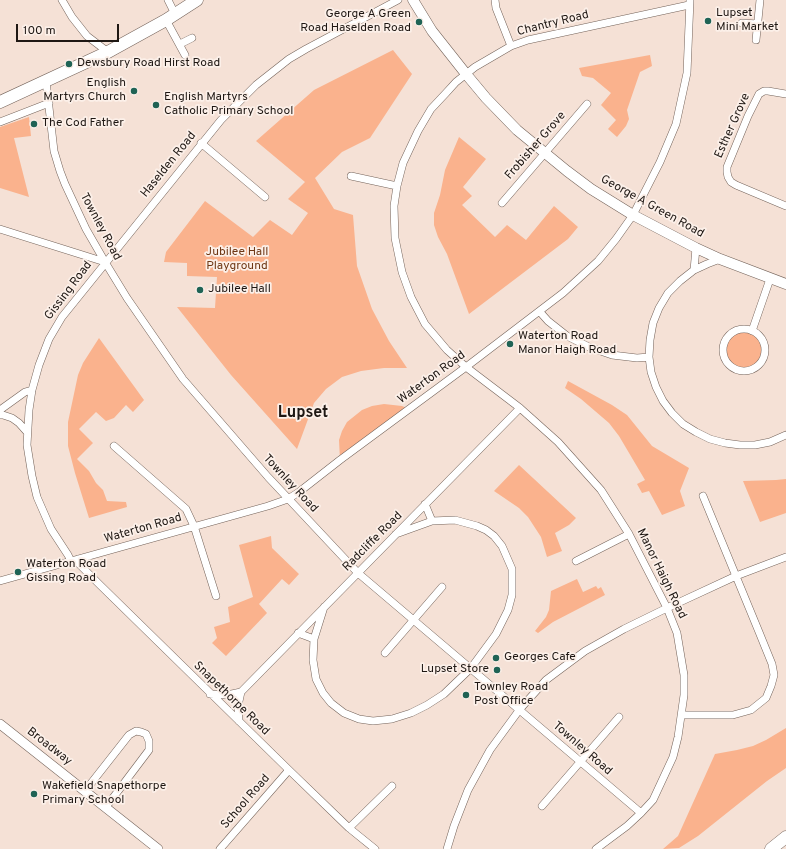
<!DOCTYPE html>
<style>
body{margin:0}
#map{position:relative;width:786px;height:849px;overflow:hidden;background:#f5e1d6;font-family:Overpass,sans-serif}
canvas{display:block}
.scale{position:absolute;left:16px;top:24px;width:103px;height:18px;box-sizing:border-box;border:2px solid #1e1713;border-top:0;padding-left:5px;font-size:12px;line-height:14px;white-space:nowrap;color:#1e1713;-webkit-text-stroke:3px #fcf0e9;paint-order:stroke}
</style>
<div id="map">
<canvas width="786" height="849"></canvas>
<div class="scale">100 m</div>
</div>
<script>
const ctx = document.querySelector('canvas').getContext('2d');
ctx.lineJoin = 'round';
function fill(path, color) { ctx.fillStyle = color; ctx.fill(path, 'evenodd'); }
const shape = rows => new Path2D(rows.map(r => 'M' + r).join(''));
function stroke(path, color, width, dash) { ctx.strokeStyle = color; ctx.lineWidth = width; ctx.lineCap = dash ? 'butt' : 'round'; ctx.setLineDash(dash || []); ctx.stroke(path); }
function write(font, color, halo, rows, align = 'center') {
  ctx.font = font + ' Overpass,sans-serif'; ctx.lineWidth = 3.5; ctx.setLineDash([]); ctx.textBaseline = 'middle'; ctx.strokeStyle = halo; ctx.fillStyle = color; for (const [text, x, y, turn = 0] of rows) {
    ctx.save(); ctx.translate(x, y); ctx.rotate((+turn || 0) * Math.PI / 180); ctx.textAlign = isNaN(turn) ? turn : align; if (halo) ctx.strokeText(text, 0, 0); ctx.fillText(text, 0, 0); ctx.restore();
  }
}
const green = shape([
 [393,50,412,74,370,138,342,152,315,178,334,209,353,215,357,266,372,309,389,341,407,368,384,368,361,371,342,377,326,389,314,403,297,449,231,375,177,307,215,308,217,277,187,276,187,263,164,262,166,252,205,201,253,237,270,220,292,235,308,213,288,199,305,182,256,141,314,90],
 [650,55,652,66,640,72,627,110,629,119,626,126,617,137,608,129,616,120,601,105,611,93,593,78,582,76,579,68],
 [29,117,31,136,14,138,29,197,0,188,0,127],
 [459,137,486,159,463,187,472,196,462,205,495,237,507,225,526,240,554,206,578,227,568,239,469,314,447,254,438,237,434,225,434,213,440,195,445,170],
 '726 350a18 18 0 1 1 36 0a18 18 0 1 1-36 0Z',
 [99,338,144,400,133,412,126,405,114,418,106,421,96,412,79,429,93,443,77,459,89,471,96,483,103,490,107,501,126,502,127,507,89,518,75,473,68,446,68,422,78,375,83,363],
 [568,381,612,405,627,415,652,446,689,468,680,491,685,506,662,515,649,491,642,493,637,484,645,480,619,436,609,423,581,399,565,388],
 [384,404,402,406,409,409,340,460,339,440,342,431,347,422,362,410,372,406],
 [519,465,576,518,569,525,555,533,562,551,547,557,541,537,528,517,519,508,494,491],
 [786,479,786,513,760,522,743,481,776,480],
 [271,536,272,548,299,574,289,585,282,579,259,604,267,613,226,656,212,643,217,638,214,627,230,622,228,607,253,597,239,545],
 [577,579,583,592,596,586,598,589,601,587,605,595,553,622,538,633,535,631,546,617,549,610,551,591],
 [786,728,786,768,767,781,698,836,679,848,663,849,678,836,715,754,737,750,753,746,766,740]
]);
const minor = shape([
 [62,0,72,17,87,36,108,52],
 [168,0,175,14],
 [495,0,496,8,511,46],
 [166,20,185,55],
 [742,23,758,24],
 [756,40,760,0],
 [180,44,192,38],
 [46,81,54,151,60,171,65,184,86,229,105,262,127,298,183,379,268,477,358,573,641,813],
 [786,94,768,91,764,91,759,94,748,116,727,167,727,172,728,177,731,182,736,185,786,206],
 [0,122,49,103],
 [201,143,265,197],
 [351,176,397,186],
 [502,203,587,104],
 [0,229,105,262],
 [720,259,707,264,694,270,680,281,668,293,659,308,653,323,650,340,649,357,651,372,656,387,663,401,672,413,683,424,696,432,710,439,725,443,740,445,755,445,770,442,786,435],
 [694,270,696,248],
 [540,312,548,321,567,336,589,347,612,355,637,358,649,357],
 '723 350a21 21 0 1 1 42 0a21 21 0 1 1-42 0Z',
 [752,331,770,279],
 [0,410,25,392,32,390],
 [0,415,3,415,12,418,19,423,27,432],
 [114,446,186,509,194,526,216,596],
 [425,504,432,521],
 [78,559,79,564,100,585,289,770,349,828,375,849],
 [71,561,68,555,51,529,37,497,32,476,27,445,29,410,32,390,39,365,49,339,62,317,221,120,256,85,289,59,306,49,398,0],
 [576,561,629,534],
 [0,581,268,506,288,499,299,492,340,460,466,367,563,293,598,261,616,239,633,215,660,162,676,124,687,73,690,0],
 [324,607,314,639,313,660,316,679,323,693,331,703,344,713,359,719,373,721,392,719,411,713,427,705,444,694,471,668,496,634,508,610,512,595,512,569,502,546,494,536,486,530,477,526,455,520,432,521,396,534],
 [298,633,314,639],
 [385,653,442,587],
 [210,694,227,695,241,692,520,408],
 [682,715,733,715,751,710,766,698,771,686,774,675,772,664,759,632,703,496],
 [239,721,238,706,241,692],
 [85,791,129,735,136,731,141,732,146,734,149,741,149,750,106,807],
 [542,806,619,717],
 [349,828,392,786],
 [220,849,289,770],
 [447,849,454,826,468,790,490,750,520,709,546,680,585,651,624,629,667,608,736,576,786,557],
 [596,849,627,826,641,813,653,800,673,757,678,737,684,695,684,675,677,633,667,608,629,534,601,490,558,442,520,408,466,367,447,350,425,324,411,297,402,272,395,238,394,206,397,186,403,163,418,131,431,109,446,93,456,82,475,67,511,46,528,40,689,5]
]);
const tertiary = shape([
 [0,724,158,849]
]);
const secondary = shape([
 [413,0,432,31,466,74,486,98,517,130,567,171,591,189,633,215,696,248,720,259,786,284]
]);
const trunk = shape([
 [0,102,108,52,166,20,197,0],
 [771,849,786,837]
]);
const markers = [
 [708,21,4,"#1f6355"],
 [419,22,4,"#1f6355"],
 [69,64,4,"#1f6355"],
 [134,91,4,"#1f6355"],
 [156,105,4,"#1f6355"],
 [34,124,4,"#1f6355"],
 [200,290,4,"#1f6355"],
 [510,344,4,"#1f6355"],
 [18,572,4,"#1f6355"],
 [496,658,4,"#1f6355"],
 [497,670,4,"#1f6355"],
 [466,695,4,"#1f6355"],
 [34,794,4,"#1f6355"]
];
const poiNames = [
 ["Lupset",716,14],
 ["Mini Market",716,28],
 ["George A Green",411,15,"right"],
 ["Road Haselden Road",411,29,"right"],
 ["Dewsbury Road Hirst Road",77,64],
 ["English",126,84,"right"],
 ["Martyrs Church",126,98,"right"],
 ["English Martyrs",164,98],
 ["Catholic Primary School",164,112],
 ["The Cod Father",42,124],
 ["Jubilee Hall",208,290],
 ["Waterton Road",518,337],
 ["Manor Haigh Road",518,351],
 ["Waterton Road",26,565],
 ["Gissing Road",26,579],
 ["Georges Cafe",504,658],
 ["Lupset Store",489,670,"right"],
 ["Townley Road",474,688],
 ["Post Office",474,702],
 ["Wakefield Snapethorpe",42,787],
 ["Primary School",42,801]
];
const streetNames = [
 ["Chantry Road",553,24,-14],
 ["Esther Grove",733,126,-66],
 ["Frobisher Grove",536,146,-49],
 ["Haselden Road",169,165,-51],
 ["George A Green Road",652,207,29],
 ["Townley Road",100,227,62],
 ["Gissing Road",69,291,-53],
 ["Waterton Road",432,378,-36],
 ["Townley Road",290,484,47],
 ["Waterton Road",143,529,-16],
 ["Radcliffe Road",373,542,-45],
 ["Manor Haigh Road",661,574,64],
 ["Snapethorpe Road",231,699,44],
 ["Broadway",49,747,38],
 ["Townley Road",582,749,41],
 ["School Road",246,802,-49]
];
const parkNames = [
 ["Jubilee Hall",237,253],
 ["Playground",237,267]
];
const districtNames = [
 ["Lupset",303,414]
];
fill(green, '#fab28d');
stroke(minor, '#74635a', 8);
stroke(tertiary, '#74635a', 10);
stroke(secondary, '#74635a', 11);
stroke(trunk, '#74635a', 13);
stroke(minor, '#fff', 7);
stroke(tertiary, '#fff', 9);
stroke(secondary, '#fff', 10);
stroke(trunk, '#fff', 12);
for (const [x, y, r, color] of markers) { const dot = new Path2D(); dot.arc(x, y, r, 0, 2 * Math.PI); ctx.fillStyle = color; ctx.fill(dot); stroke(dot, '#fcf0e9', 1.5); }
write('12px', '#1e1713', '#fcf0e9', poiNames, 'left');
write('12px', '#1e1713', '#fcf0e9', streetNames);
write('12px', '#6f3714', '#fcf0e9', parkNames);
write('bold 16px', '#1e1713', '#fcf0e9', districtNames);
</script>
